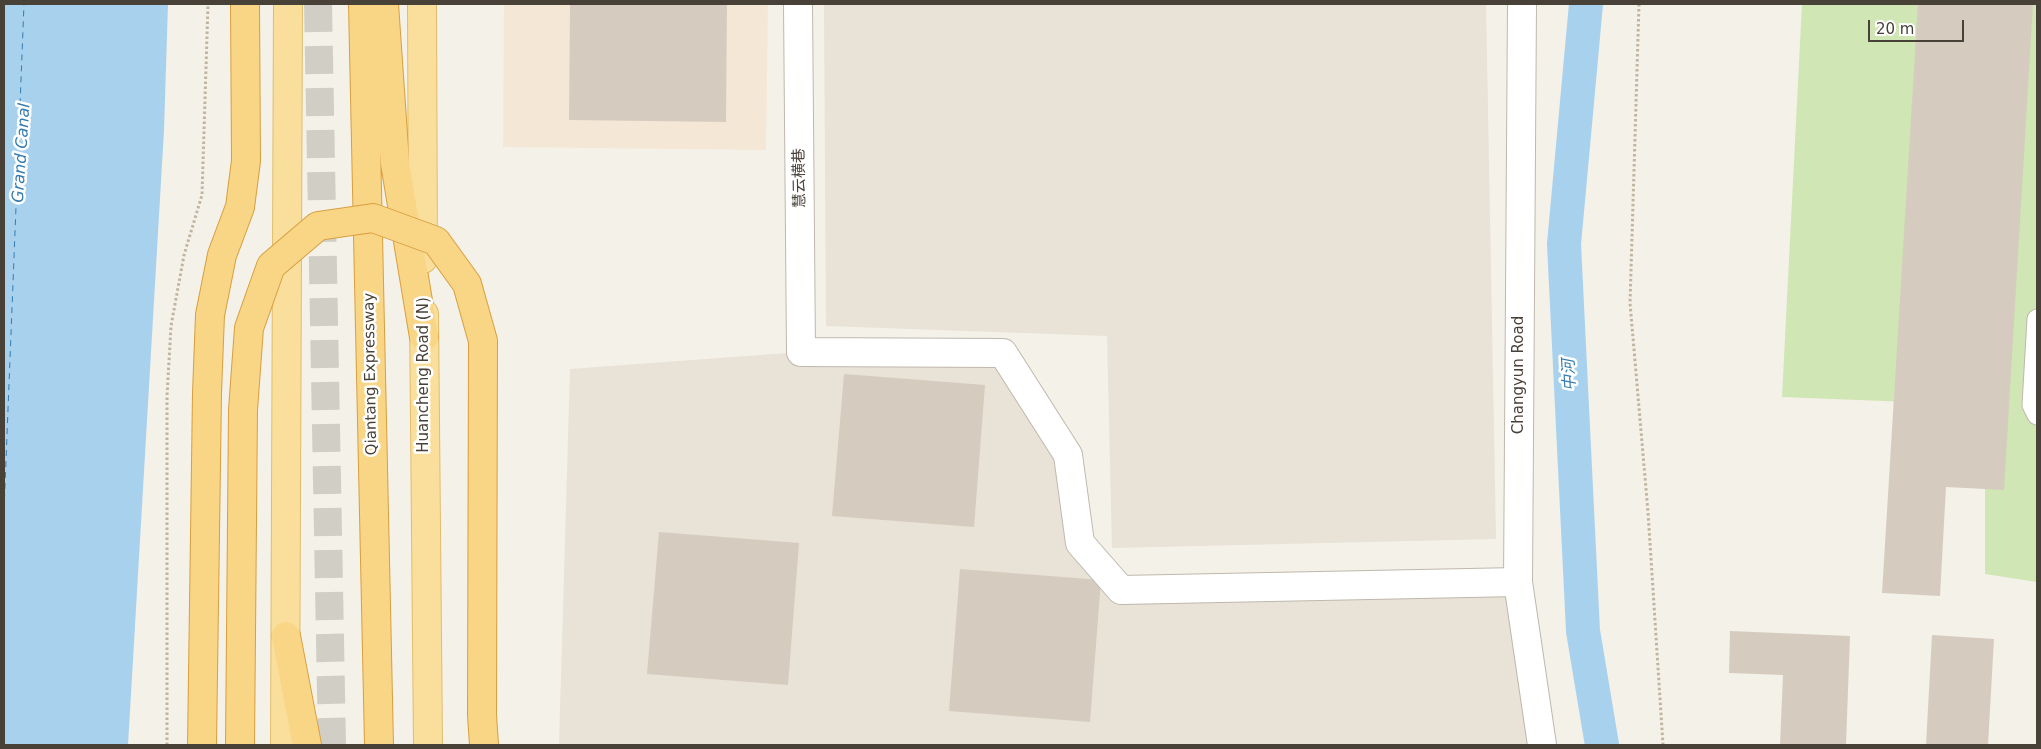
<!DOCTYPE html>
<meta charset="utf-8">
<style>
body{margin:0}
#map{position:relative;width:2041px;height:749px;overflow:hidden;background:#f4f1e9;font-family:"DejaVu Sans",sans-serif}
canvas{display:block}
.frame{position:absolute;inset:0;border:5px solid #474138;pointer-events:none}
.scale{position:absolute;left:1868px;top:20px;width:96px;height:22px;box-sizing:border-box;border:2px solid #474138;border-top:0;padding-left:6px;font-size:15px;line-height:18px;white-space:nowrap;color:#474138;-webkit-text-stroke:4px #fff;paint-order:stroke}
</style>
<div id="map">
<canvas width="2041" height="749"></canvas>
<div class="frame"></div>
<div class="scale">20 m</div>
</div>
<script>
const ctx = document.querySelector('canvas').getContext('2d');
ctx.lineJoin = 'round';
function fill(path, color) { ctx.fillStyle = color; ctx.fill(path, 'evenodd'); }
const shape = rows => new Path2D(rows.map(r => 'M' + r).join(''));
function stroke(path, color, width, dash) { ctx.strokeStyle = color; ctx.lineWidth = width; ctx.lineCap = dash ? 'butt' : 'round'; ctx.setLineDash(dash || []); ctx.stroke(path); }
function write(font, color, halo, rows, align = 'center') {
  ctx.font = font + ' "DejaVu Sans","Noto Sans SC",sans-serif'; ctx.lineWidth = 5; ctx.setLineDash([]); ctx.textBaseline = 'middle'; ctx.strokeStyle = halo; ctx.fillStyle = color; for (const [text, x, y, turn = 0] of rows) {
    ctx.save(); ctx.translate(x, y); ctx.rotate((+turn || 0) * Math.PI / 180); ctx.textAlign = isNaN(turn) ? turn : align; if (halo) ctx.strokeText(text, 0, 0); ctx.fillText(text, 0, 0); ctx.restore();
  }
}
const residential = shape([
 [824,4,1486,4,1496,539,1112,548,1107,336,826,326],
 [801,352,1003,353,1068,455,1080,543,1121,590,1518,582,1542,745,559,745,570,369]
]);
const commercial = shape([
 [504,4,768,4,766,150,503,147]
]);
const green = shape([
 [1802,4,2037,4,2037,582,1985,574,1985,405,1782,397]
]);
const water = shape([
 [4,4,168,4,164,130,128,745,4,745]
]);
const canal = shape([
 [1586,4,1564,244,1583,631,1602,745]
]);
const ferry = shape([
 [4,511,24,4]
]);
const building = shape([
 [570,4,727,4,726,122,569,120],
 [1918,4,2033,4,2004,490,1946,487,1940,596,1882,593],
 [844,374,985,385,974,527,832,516],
 [659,532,799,543,788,685,647,674],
 [960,569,1101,580,1090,722,949,711],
 [1730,631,1850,636,1846,745,1780,745,1783,675,1729,673],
 [1932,635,1994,639,1988,745,1926,745]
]);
const trunkTunnel = shape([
 [318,4,332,745]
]);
const path = shape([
 [1639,4,1630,303,1648,512,1663,745],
 [167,745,167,396,171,326,184,255,202,195,208,4]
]);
const service = shape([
 [2037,319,2032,405,2037,415]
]);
const minor = shape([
 [798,4,801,352,1003,353,1068,455,1080,543,1121,590,1518,582]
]);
const tertiary = shape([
 [1522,4,1518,582,1542,745]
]);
const primary = shape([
 [422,4,423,259],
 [424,314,428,745],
 [285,745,288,4]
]);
const trunk = shape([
 [363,4,379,745],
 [384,4,395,163,424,337],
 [286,636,307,745],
 [202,745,207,393,210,315,222,255,240,207,246,161,245,4]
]);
const trunkBridge = shape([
 [240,745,243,410,249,328,271,266,318,226,373,218,436,241,467,284,483,341,482,715,484,745]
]);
const streetNames = [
 ["慧云横巷",800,178,-91],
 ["Qiantang Expressway",371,374,-91],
 ["Huancheng Road (N)",424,375,-90],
 ["Changyun Road",1519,375,-90]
];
const waterNames = [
 ["Grand Canal",22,153,-86],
 ["中河",1570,375,-93]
];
fill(residential, '#e8e2d7');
fill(commercial, '#f5e7d5');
fill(green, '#d0e6b4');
fill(water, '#a8d1ee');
stroke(canal, '#a8d1ee', 34);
stroke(ferry, '#347cb0', 1, [6, 5]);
fill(building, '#d5ccbf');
stroke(trunkTunnel, '#d1cec6', 28, [28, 14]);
stroke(service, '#bfb8ac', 21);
stroke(minor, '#bfb8ac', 30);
stroke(tertiary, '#bfb8ac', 30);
stroke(primary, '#e0bd6b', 30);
stroke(trunk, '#d89f3f', 30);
stroke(path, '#c0b49e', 3, [2.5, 2.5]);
stroke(service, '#fff', 19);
stroke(minor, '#fff', 28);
stroke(tertiary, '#fff', 28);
stroke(primary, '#fadf9c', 28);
stroke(trunk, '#f9d586', 28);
stroke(trunkBridge, '#d89f3f', 30, []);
stroke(trunkBridge, '#f9d586', 28);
write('15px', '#474138', '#fff', streetNames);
write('italic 16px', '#347cb0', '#fff', waterNames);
</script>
